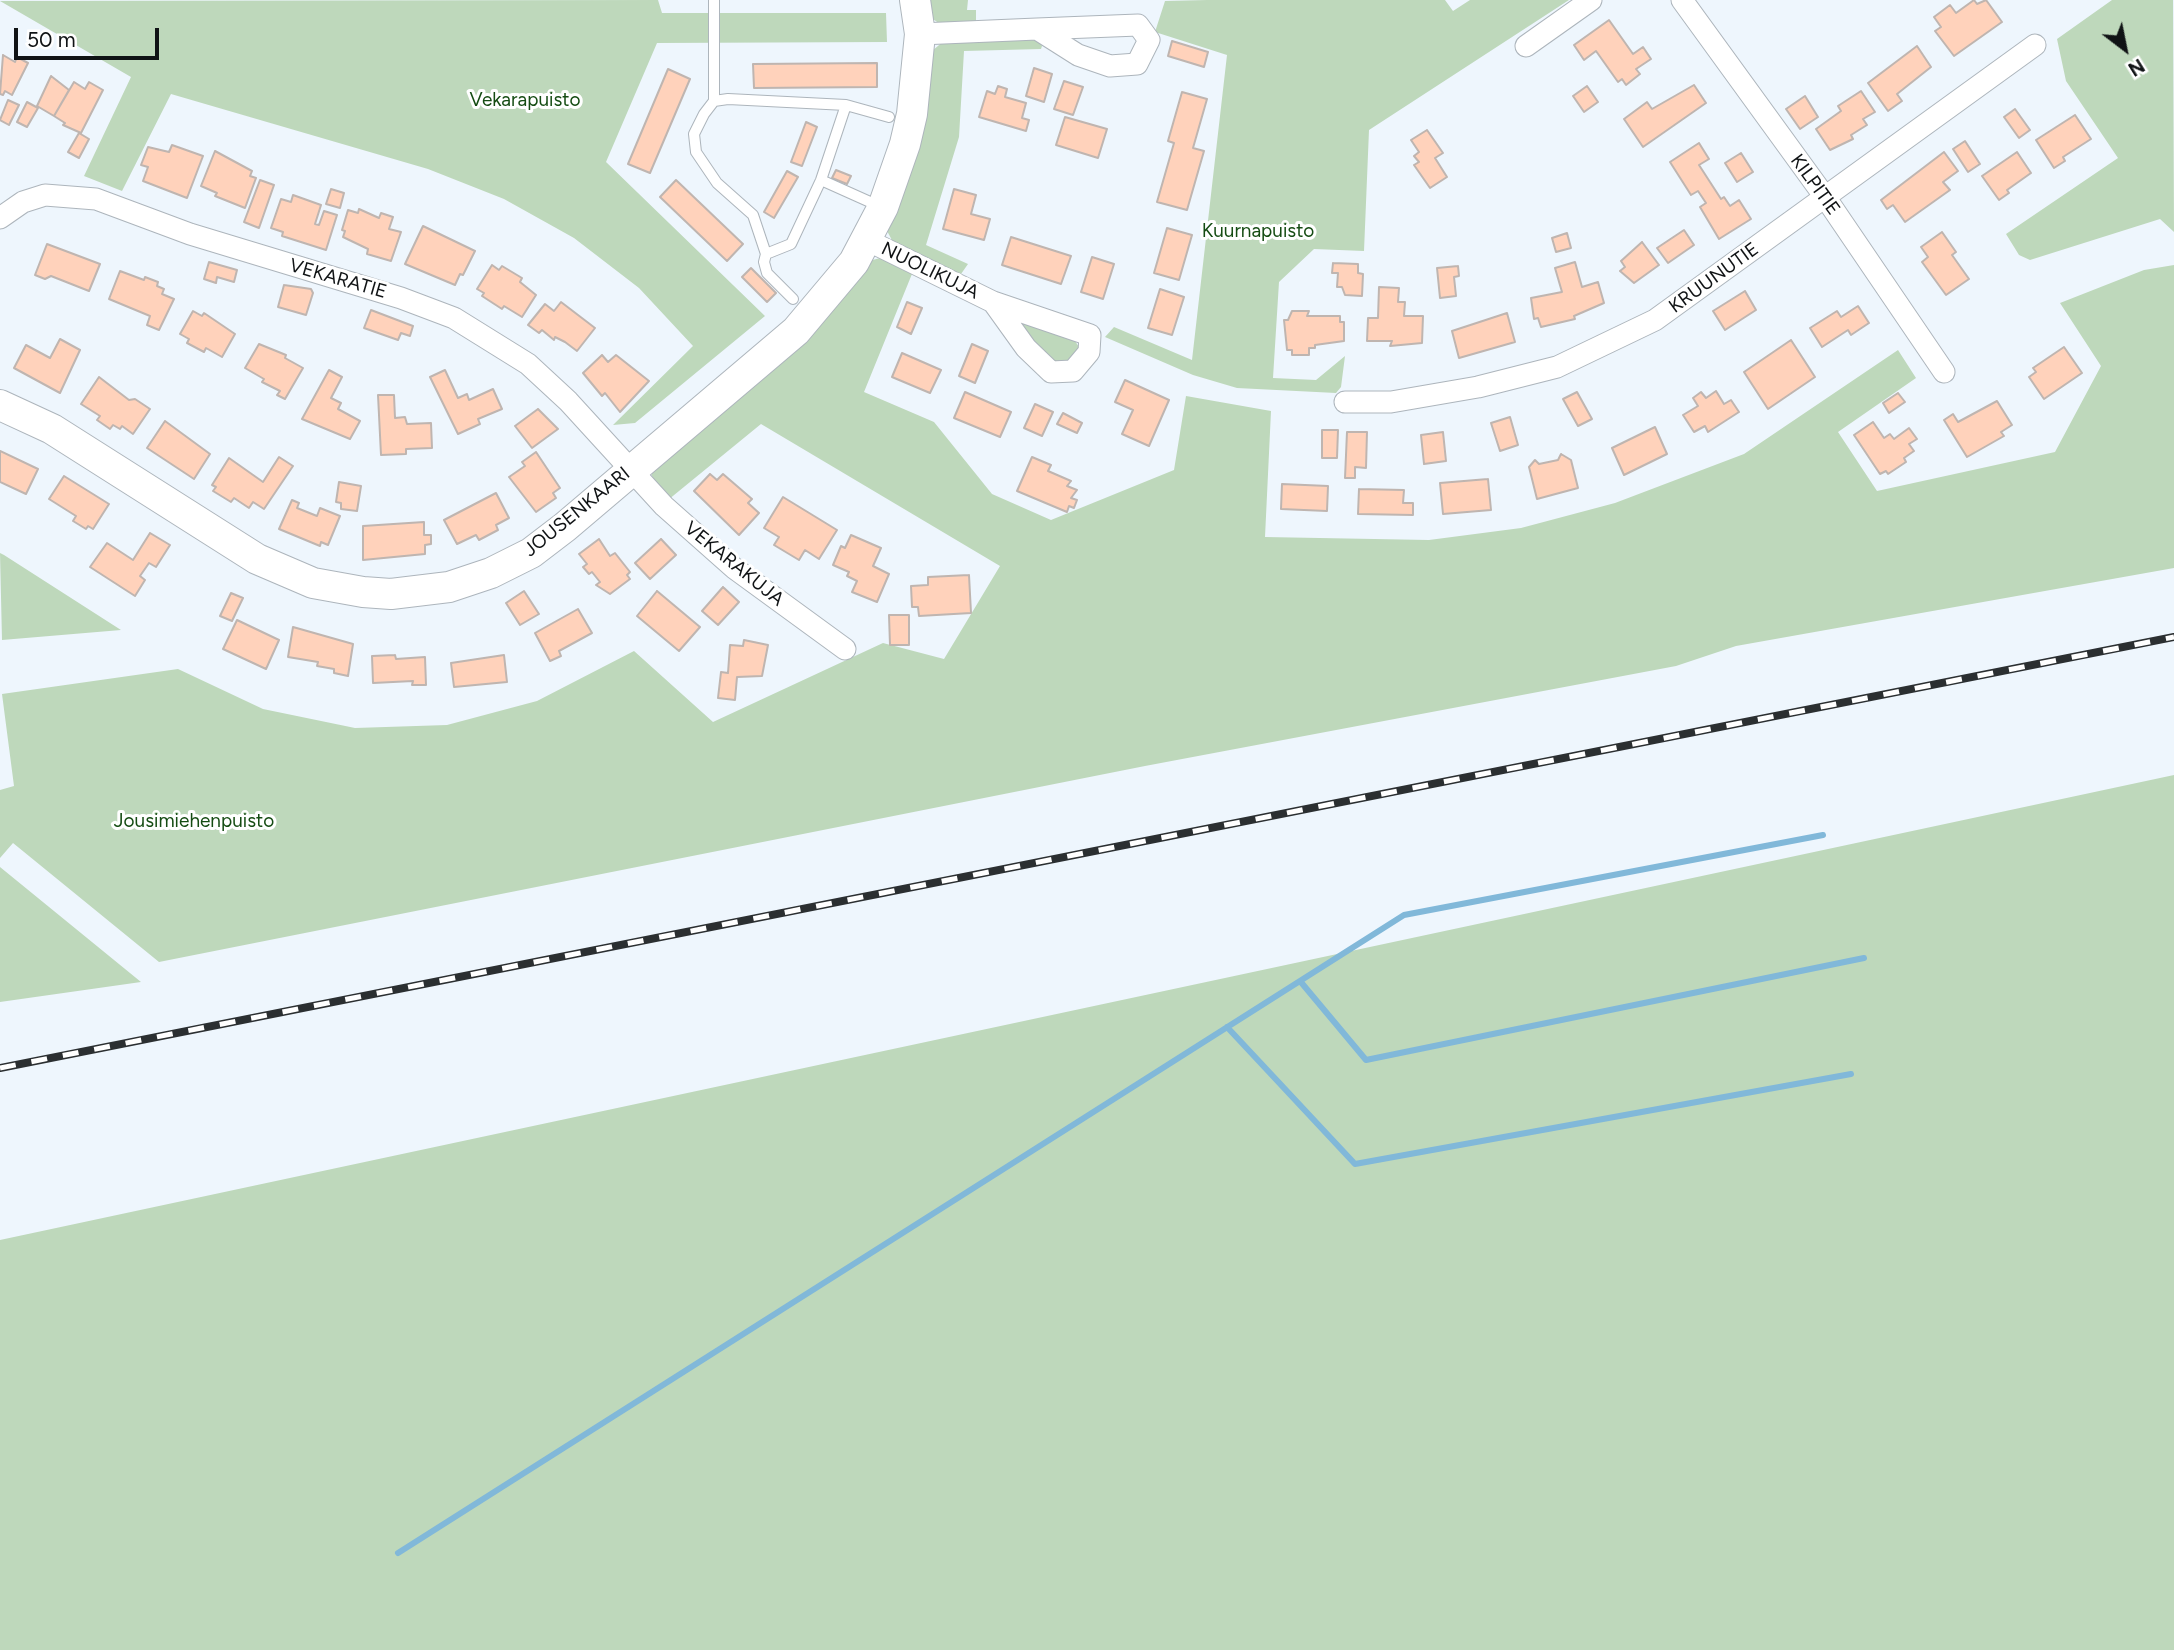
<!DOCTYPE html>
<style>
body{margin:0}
#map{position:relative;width:2174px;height:1650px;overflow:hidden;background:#eef6fd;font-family:Figtree,sans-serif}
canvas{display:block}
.north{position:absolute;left:2090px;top:14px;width:70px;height:70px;-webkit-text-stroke:5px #fff;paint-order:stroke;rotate:148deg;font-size:19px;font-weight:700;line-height:28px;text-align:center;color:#101315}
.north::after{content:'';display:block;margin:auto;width:24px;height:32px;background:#101315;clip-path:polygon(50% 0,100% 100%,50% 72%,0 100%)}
.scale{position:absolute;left:14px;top:28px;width:145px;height:32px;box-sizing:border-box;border:4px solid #101315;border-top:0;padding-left:9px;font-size:21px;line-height:24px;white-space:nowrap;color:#101315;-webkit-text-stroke:5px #fff;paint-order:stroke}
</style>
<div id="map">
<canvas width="2174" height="1650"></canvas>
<div class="north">N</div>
<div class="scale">50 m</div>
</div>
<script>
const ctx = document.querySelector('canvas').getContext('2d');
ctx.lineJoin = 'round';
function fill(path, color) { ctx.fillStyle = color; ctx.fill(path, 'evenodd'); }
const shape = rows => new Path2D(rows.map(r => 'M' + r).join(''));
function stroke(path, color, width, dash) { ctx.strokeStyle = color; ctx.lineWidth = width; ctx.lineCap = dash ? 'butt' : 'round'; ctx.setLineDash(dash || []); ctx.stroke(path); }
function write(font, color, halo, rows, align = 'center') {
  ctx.font = font + ' Figtree,sans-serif'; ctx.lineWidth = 6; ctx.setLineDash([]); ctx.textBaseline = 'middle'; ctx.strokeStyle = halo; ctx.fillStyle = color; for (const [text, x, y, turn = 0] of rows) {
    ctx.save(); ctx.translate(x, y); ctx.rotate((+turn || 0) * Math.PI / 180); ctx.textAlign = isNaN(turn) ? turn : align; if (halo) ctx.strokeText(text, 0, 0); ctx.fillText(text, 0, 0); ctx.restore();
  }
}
const green = shape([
 [658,0,662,13,886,13,887,42,657,43,606,162,765,316,635,423,613,425,693,346,639,288,574,238,504,199,428,169,171,94,122,191,84,176,131,77,0,1],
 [925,0,968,0,967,10,976,10,976,23,940,24,930,17],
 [1207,0,1445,0,1453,11,1470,0,1569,0,1369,130,1364,251,1314,249,1279,282,1273,378,1316,380,1345,356,1341,387,1336,393,1237,388,1193,375,1105,337,1114,327,1192,360,1227,55,1155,32,1165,1],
 [2112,0,2173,0,2174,232,2160,219,2030,260,2019,255,2006,234,2118,158,2066,81,2057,39],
 [1020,35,1040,41,1042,46,1041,49,964,51,959,137,926,245,968,264,961,274,894,244,886,229,932,51,945,40],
 [880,258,914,269,864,392,934,422,992,494,1051,520,1174,470,1186,396,1271,411,1265,537,1429,540,1521,528,1615,503,1744,454,1898,350,1916,378,1838,432,1877,491,2055,452,2101,366,2060,303,2144,270,2174,265,2174,568,1736,646,1676,666,1145,766,159,962,13,843,0,858,0,790,14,786,2,694,178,669,263,709,355,728,447,725,537,701,634,651,713,722,883,643,944,659,1000,566,761,424,668,500,652,476,652,470,869,261],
 [1014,312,1073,338,1081,350,1072,366,1056,369,1043,357],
 [0,553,4,555,121,630,2,640],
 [2174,775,2174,1650,0,1650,0,1240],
 [0,867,141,982,0,1002]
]);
const stream = shape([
 [1300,981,1366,1060,1864,958],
 [1227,1027,1355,1164,1851,1074],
 [398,1553,1404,915,1823,835]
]);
const building = shape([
 [1974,0,1977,4,1986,0,2002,22,1954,56,1935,31,1941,27,1934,17,1950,5,1956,13,1974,0],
 [1609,20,1633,54,1643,47,1651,59,1636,69,1640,74,1626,85,1622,79,1618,82,1596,51,1584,60,1574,45,1609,20],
 [1172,41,1208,52,1204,67,1168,56,1172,41],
 [1917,46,1931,67,1897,94,1902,101,1888,111,1868,83,1917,46],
 [3,55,15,62,17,57,28,63,12,95,5,91,3,95,0,94,3,55],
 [877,63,877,87,754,88,753,64,877,63],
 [1034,68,1052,74,1044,102,1026,96,1034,68],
 [668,69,690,79,650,173,628,164,668,69],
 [51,76,69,90,54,116,37,106,51,76],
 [1064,81,1083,87,1073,115,1054,109,1064,81],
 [74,82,85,89,89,82,103,90,81,133,63,125,65,123,54,116,74,82],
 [1694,85,1706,103,1643,147,1624,119,1647,102,1652,109,1694,85],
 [998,86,1007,89,1005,97,1026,103,1022,118,1029,120,1026,131,979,117,987,91,995,94,998,86],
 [1587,86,1598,102,1584,112,1573,96,1587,86],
 [1861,91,1875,112,1863,119,1867,125,1851,135,1853,139,1830,150,1816,129,1841,111,1838,106,1861,91],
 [1182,92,1207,99,1193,148,1204,151,1187,210,1157,202,1174,143,1168,141,1182,92],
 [1805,96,1818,117,1800,129,1786,109,1805,96],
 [8,100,19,105,9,125,0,120,8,100],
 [27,102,38,108,27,127,17,122,27,102],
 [2015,109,2030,130,2019,138,2004,117,2015,109],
 [2075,115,2091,139,2063,157,2065,161,2054,168,2036,140,2075,115],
 [1065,117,1107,129,1098,158,1056,145,1065,117],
 [806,122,817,127,802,166,791,162,806,122],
 [1427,130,1443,153,1435,158,1447,177,1430,188,1414,165,1419,162,1414,156,1419,152,1411,140,1427,130],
 [79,133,89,139,79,158,68,152,79,133],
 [1965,141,1980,164,1968,172,1953,149,1965,141],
 [1699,143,1709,159,1699,165,1721,199,1724,197,1730,206,1739,200,1751,219,1719,239,1700,207,1706,203,1698,191,1691,195,1670,162,1699,143],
 [172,145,203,156,187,198,143,181,148,167,141,165,148,147,169,152,172,145],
 [215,151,252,171,250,176,256,178,245,208,215,196,217,193,201,186,215,151],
 [1944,152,1958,171,1943,182,1950,190,1905,222,1893,205,1887,209,1881,200,1944,152],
 [2017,152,2031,173,2007,190,2009,193,1999,200,1982,176,2017,152],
 [1741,153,1753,172,1737,182,1725,163,1741,153],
 [836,170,851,176,847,184,832,178,836,170],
 [787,171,798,177,774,218,764,212,787,171],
 [260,180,274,185,259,228,244,222,260,180],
 [676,180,743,244,727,261,660,197,676,180],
 [331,189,344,193,340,208,326,204,331,189],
 [954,189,976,195,971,214,990,219,984,240,943,229,954,189],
 [293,195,321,205,315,224,319,225,324,211,337,215,326,250,282,236,283,232,271,228,281,199,291,202,293,195],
 [359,209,379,218,381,213,393,217,389,229,401,232,391,261,367,254,368,249,343,237,345,231,342,230,348,210,358,213,359,209],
 [423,226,475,251,463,275,460,274,455,285,405,264,423,226],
 [1167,228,1192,235,1179,280,1154,273,1167,228],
 [1684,230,1694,245,1668,263,1657,248,1684,230],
 [1942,232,1956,252,1952,255,1969,279,1946,295,1922,262,1928,257,1921,247,1942,232],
 [1567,233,1571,248,1556,252,1552,238,1567,233],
 [1011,237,1071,256,1061,284,1002,265,1011,237],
 [1642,242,1659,265,1634,283,1620,271,1625,267,1621,261,1642,242],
 [47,244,100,264,89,291,51,276,45,279,35,275,47,244],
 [1092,257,1114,264,1103,299,1081,292,1092,257],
 [209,262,237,270,234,282,217,277,216,283,204,279,209,262],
 [1575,262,1582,287,1598,282,1604,303,1574,316,1575,319,1541,327,1538,318,1534,319,1531,298,1562,292,1555,268,1575,262],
 [1333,263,1358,264,1358,273,1363,274,1362,296,1345,295,1342,287,1337,287,1338,273,1332,273,1333,263],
 [492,265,499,270,502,266,522,278,520,282,536,295,522,317,504,306,502,309,482,296,484,293,477,289,492,265],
 [1458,266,1459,276,1454,277,1456,296,1440,298,1437,268,1458,266],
 [751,268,776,293,767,302,742,277,751,268],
 [120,271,144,280,145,277,158,282,157,286,164,289,162,294,174,299,159,330,147,325,150,316,109,299,120,271],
 [284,285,311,289,313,293,306,315,278,307,284,285],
 [1379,287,1399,288,1398,302,1405,302,1404,316,1423,316,1422,343,1390,346,1392,341,1367,341,1368,318,1378,318,1379,287],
 [1160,289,1184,297,1172,335,1148,328,1160,289],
 [1745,291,1756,310,1725,330,1713,311,1745,291],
 [561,302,595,328,577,351,565,342,555,337,554,340,542,330,539,333,528,325,545,304,554,311,561,302],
 [907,302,922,308,911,334,897,327,907,302],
 [1858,306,1869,323,1851,335,1848,330,1822,347,1810,328,1837,311,1841,317,1858,306],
 [371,310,413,326,410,336,401,333,398,340,364,328,371,310],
 [193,311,202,316,204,313,207,315,235,334,222,357,206,348,204,352,187,343,189,339,180,334,193,311],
 [1292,311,1309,311,1307,316,1340,316,1340,322,1344,322,1344,341,1315,345,1315,348,1309,348,1309,355,1292,355,1292,350,1287,350,1284,320,1288,320,1292,311],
 [1507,313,1515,342,1459,358,1452,331,1507,313],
 [60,339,80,350,60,393,14,368,26,345,50,358,60,339],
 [1791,340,1815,377,1768,409,1744,372,1791,340],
 [259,344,286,355,285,358,303,368,285,399,277,395,280,391,262,382,264,379,245,368,259,344],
 [972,344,988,351,975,383,959,376,972,344],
 [2064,347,2082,373,2044,399,2029,377,2036,372,2033,368,2064,347],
 [902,353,941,370,930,393,892,377,902,353],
 [602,355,608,362,616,355,649,381,620,412,605,393,602,396,583,373,602,355],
 [329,370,342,377,331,398,341,403,338,409,360,421,350,439,302,419,329,370],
 [445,370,458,398,467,394,469,400,493,389,502,409,478,419,480,424,458,434,430,377,445,370],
 [99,377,129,400,135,399,150,409,133,434,122,426,120,429,113,425,110,429,97,420,100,416,81,404,99,377],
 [1125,380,1169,400,1149,446,1122,434,1133,410,1115,402,1125,380],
 [1716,391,1724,404,1731,400,1739,412,1708,432,1705,426,1694,432,1683,415,1698,406,1693,398,1701,392,1706,398,1716,391],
 [965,392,1011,412,1000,437,954,418,965,392],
 [1577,392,1592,419,1578,426,1563,399,1577,392],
 [1898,393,1905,402,1889,413,1883,403,1898,393],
 [378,395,394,395,395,418,405,417,407,424,431,423,432,448,406,449,406,454,381,455,378,395],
 [1997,401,2012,425,2001,432,2004,436,1967,457,1944,420,1953,414,1958,422,1997,401],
 [1035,404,1053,412,1042,436,1024,428,1035,404],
 [538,409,558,429,532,448,515,426,538,409],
 [1063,413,1082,423,1077,433,1057,424,1063,413],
 [1510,417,1518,445,1500,451,1491,423,1510,417],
 [165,421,210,454,194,479,147,448,165,421],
 [1873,422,1884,438,1890,434,1894,439,1909,428,1917,439,1909,444,1914,451,1904,458,1906,462,1888,474,1886,471,1880,474,1854,435,1873,422],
 [1655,427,1667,454,1624,475,1612,448,1655,427],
 [1322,430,1338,430,1337,458,1322,458,1322,430],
 [1347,432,1367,432,1366,468,1355,467,1355,478,1345,478,1347,432],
 [1443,432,1446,461,1424,464,1421,435,1443,432],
 [0,451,38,469,26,494,0,482,0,451],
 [536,452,560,488,553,493,556,498,536,512,509,477,525,466,522,462,536,452],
 [1561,454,1571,460,1578,488,1537,499,1529,467,1535,460,1539,464,1558,460,1561,454],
 [279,457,293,466,264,509,253,502,249,508,234,498,231,502,213,491,216,487,212,485,229,458,263,482,279,457],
 [1032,457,1051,465,1048,471,1071,481,1067,486,1077,490,1071,498,1077,500,1074,508,1069,506,1067,512,1017,491,1032,457],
 [710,474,717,480,723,474,752,499,748,503,759,513,739,535,694,491,710,474],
 [64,476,109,504,93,529,88,526,86,529,73,521,76,516,49,499,64,476],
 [1488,479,1491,510,1443,514,1440,483,1488,479],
 [339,482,361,486,357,511,341,509,341,503,336,502,339,482],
 [1282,484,1328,486,1327,511,1281,509,1282,484],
 [1359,489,1404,490,1403,503,1413,503,1413,515,1358,514,1359,489],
 [496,493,509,518,496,525,498,530,479,540,476,535,457,544,444,520,496,493],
 [783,497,837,530,819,559,805,550,799,560,774,545,779,537,764,528,783,497],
 [292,500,299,503,297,508,317,516,320,508,340,516,328,545,321,542,320,546,279,529,292,500],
 [424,522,424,535,431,535,431,544,425,545,425,554,363,560,363,526,424,522],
 [150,533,170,545,156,567,149,563,140,576,145,580,135,596,90,567,107,543,133,560,150,533],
 [851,535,881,548,873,566,889,574,877,602,852,592,857,581,847,576,849,572,833,565,841,546,845,548,851,535],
 [599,539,610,556,615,553,630,572,627,575,630,579,610,594,596,585,600,582,592,572,589,574,583,567,587,564,579,554,599,539],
 [661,539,676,555,650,579,635,563,661,539],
 [969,575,971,613,919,616,918,607,912,607,911,586,928,585,928,577,969,575],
 [723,587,739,602,718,625,702,611,723,587],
 [524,591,539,614,520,625,506,603,524,591],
 [657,591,700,627,679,651,637,616,657,591],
 [231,593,243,598,232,621,220,616,231,593],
 [578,609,592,633,559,651,561,656,550,661,535,633,578,609],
 [889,615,909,615,909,645,890,645,889,615],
 [237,620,279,640,266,669,223,649,237,620],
 [293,627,353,644,348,676,334,673,334,669,317,666,318,662,288,657,293,627],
 [744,640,768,645,762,676,737,677,735,700,718,698,721,672,728,673,730,645,743,646,744,640],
 [395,655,396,659,425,657,426,685,412,685,413,681,373,683,372,656,395,655],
 [504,655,507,682,454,687,451,663,504,655]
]);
const lane = shape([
 [714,101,714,0],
 [821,180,879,206],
 [766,254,753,215,717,183,696,152,694,134,704,114,714,101,728,99,846,105],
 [793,299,767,273,764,262,766,254,791,244,821,180,846,105,889,117]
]);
const street = shape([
 [1682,0,1825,197,1944,372],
 [920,34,1037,29,1138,25,1149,40,1137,64,1110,66,1078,55,1037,29],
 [1526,46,1591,0],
 [0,218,23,202,45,195,96,199,190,234,401,298,454,318,528,364,568,401,664,506,734,568,845,649],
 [867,240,993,302,1090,335,1089,352,1073,371,1051,372,1026,348,993,302],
 [1345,402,1391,402,1478,387,1557,367,1655,320,2035,45]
]);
const secondary = shape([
 [0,405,52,429,257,559,313,583,363,592,391,594,449,587,491,573,531,553,565,527,796,331,854,262,883,207,905,144,912,114,920,34,915,0]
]);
const rail = shape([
 [0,1068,2174,637]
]);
const parkNames = [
 ["Vekarapuisto",525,100],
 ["Kuurnapuisto",1258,231],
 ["Jousimiehenpuisto",194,821]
];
const streetNames = [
 ["KILPITIE",1815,185,54],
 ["NUOLIKUJA",930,271,26],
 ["KRUUNUTIE",1714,278,-36],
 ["VEKARATIE",338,279,16],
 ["JOUSENKAARI",577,512,-39],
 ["VEKARAKUJA",734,564,39]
];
fill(green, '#bed8bb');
stroke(stream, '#81b8d9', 6);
fill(building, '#ffd2bb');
stroke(building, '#bfb5b0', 2);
stroke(lane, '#adb5bc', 12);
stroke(street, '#adb5bc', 23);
stroke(secondary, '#adb5bc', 32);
stroke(lane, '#fff', 10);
stroke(street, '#fff', 21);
stroke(secondary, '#fff', 30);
stroke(rail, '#2b2f31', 8);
stroke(rail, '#fff', 5, [16]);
write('19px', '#154c13', '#fff', parkNames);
write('19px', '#101315', '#fff', streetNames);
</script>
